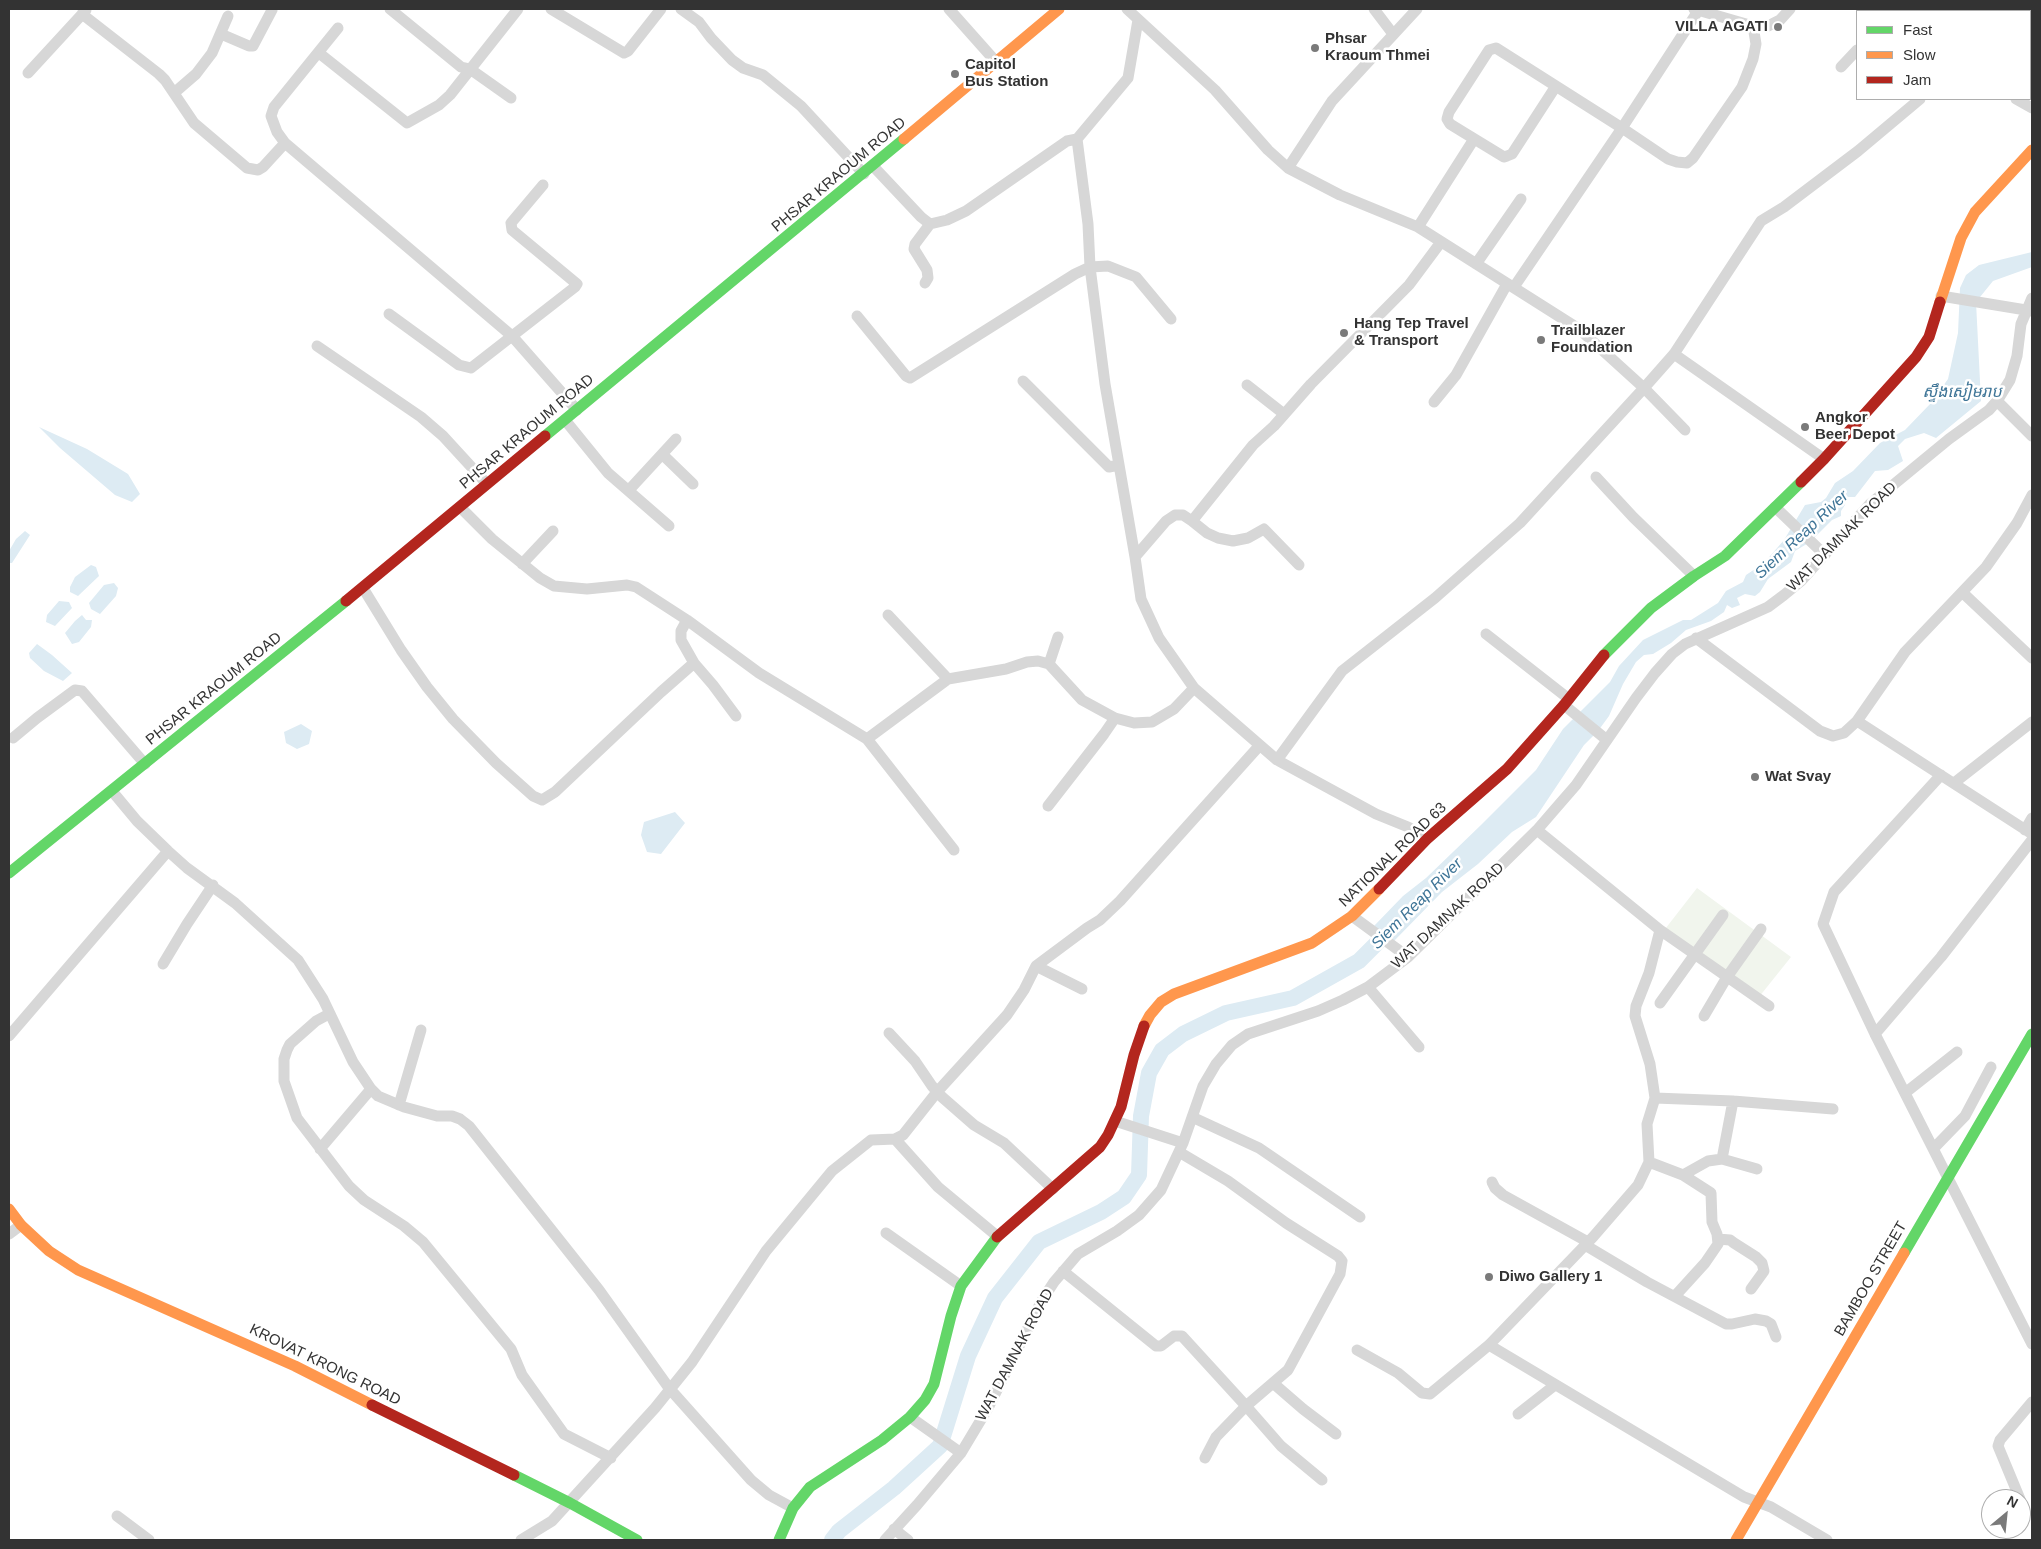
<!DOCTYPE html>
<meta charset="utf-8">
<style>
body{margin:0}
#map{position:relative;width:2041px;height:1549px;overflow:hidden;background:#fff;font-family:Helvetica,sans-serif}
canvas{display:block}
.frame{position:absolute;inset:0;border:10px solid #333;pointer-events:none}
.legend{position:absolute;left:1856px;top:10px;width:175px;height:90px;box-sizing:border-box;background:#fff;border:1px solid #adadad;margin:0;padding:6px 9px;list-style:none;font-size:15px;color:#333}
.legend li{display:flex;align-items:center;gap:10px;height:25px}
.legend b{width:25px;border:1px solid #adadad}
.north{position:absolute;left:1981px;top:1489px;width:50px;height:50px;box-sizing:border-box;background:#fff;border:1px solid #adadad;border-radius:50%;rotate:28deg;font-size:14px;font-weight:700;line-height:20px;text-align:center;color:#333}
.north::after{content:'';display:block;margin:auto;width:18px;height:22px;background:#7a7a7a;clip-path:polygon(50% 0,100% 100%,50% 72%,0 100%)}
</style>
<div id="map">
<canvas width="2041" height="1549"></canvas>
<div class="frame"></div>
<ul class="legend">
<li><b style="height:6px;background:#63d668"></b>Fast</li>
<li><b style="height:6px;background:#ff974d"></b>Slow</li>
<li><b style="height:6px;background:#b3261e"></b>Jam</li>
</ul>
<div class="north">N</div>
</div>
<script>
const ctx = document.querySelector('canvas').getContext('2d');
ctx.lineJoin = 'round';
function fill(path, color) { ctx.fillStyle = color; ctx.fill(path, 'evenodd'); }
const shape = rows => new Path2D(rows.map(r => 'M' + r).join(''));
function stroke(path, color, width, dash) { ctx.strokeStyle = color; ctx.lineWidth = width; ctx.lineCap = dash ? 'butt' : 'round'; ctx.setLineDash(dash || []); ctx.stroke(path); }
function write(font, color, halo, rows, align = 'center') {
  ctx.font = font + ' Helvetica,"Noto Sans Khmer",sans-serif'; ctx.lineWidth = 5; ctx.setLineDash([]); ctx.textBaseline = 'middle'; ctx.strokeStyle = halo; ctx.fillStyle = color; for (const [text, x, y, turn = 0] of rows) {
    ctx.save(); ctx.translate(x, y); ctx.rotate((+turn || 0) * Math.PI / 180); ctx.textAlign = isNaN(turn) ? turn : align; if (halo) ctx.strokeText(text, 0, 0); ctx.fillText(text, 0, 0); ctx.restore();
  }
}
const green = shape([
 [1697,888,1791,957,1755,1002,1662,933]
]);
const water = shape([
 [2032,252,2032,267,1993,281,1976,302,1981,401,1936,438,1924,433,1905,439,1898,446,1903,461,1888,470,1875,471,1855,497,1846,497,1845,505,1841,511,1841,516,1832,520,1810,542,1795,551,1791,562,1768,579,1760,592,1755,596,1745,594,1737,598,1740,605,1732,608,1727,605,1724,612,1711,621,1686,630,1671,643,1653,654,1644,655,1636,662,1623,684,1609,716,1598,731,1584,745,1536,817,1512,832,1478,864,1442,892,1394,941,1374,926,1403,896,1426,878,1481,825,1536,770,1563,729,1610,682,1619,666,1643,640,1683,620,1691,620,1718,603,1726,591,1743,582,1746,575,1764,563,1784,540,1805,505,1821,502,1826,498,1835,483,1853,471,1880,443,1905,430,1931,403,1948,379,1958,333,1960,288,1966,275,1979,265],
 [39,427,87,449,128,474,140,494,132,502,115,495,60,448],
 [25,531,30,535,12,563,9,563,9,551,16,539],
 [91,565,96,567,99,576,78,596,70,592,70,587,75,577],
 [114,583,118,588,116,596,100,614,91,609,89,603,104,585],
 [59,601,69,602,72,608,55,626,46,622,47,615],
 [82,615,86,620,92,620,91,627,79,642,72,644,65,633,75,621],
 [37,644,52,655,72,673,63,681,44,671,30,658,29,653],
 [301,724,312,731,309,744,297,749,286,743,284,732],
 [675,812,685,823,661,854,647,852,641,835,644,822]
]);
const river = shape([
 [832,1540,839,1531,894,1488,940,1446,968,1356,995,1298,1039,1242,1101,1212,1124,1197,1139,1175,1141,1116,1149,1073,1162,1050,1183,1034,1226,1013,1293,998,1359,961,1393,927]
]);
const street = shape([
 [390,9,461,67,470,69,511,98],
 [551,9,624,53,628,51,661,9],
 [681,9,699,22,711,38,732,60,743,68,763,75,801,106,864,174],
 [949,9,997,63],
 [1127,9,1215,90,1268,150,1288,168,1340,195,1418,227,1579,329,1644,388,1685,430],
 [1374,9,1393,34],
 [1694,9,1753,26,1768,26,1780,20,1790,9],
 [1874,9,1876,11],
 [1984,11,1985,9],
 [82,14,159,74,165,80,194,123,247,168,258,170,263,167,285,143],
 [1138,20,1128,78,1077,139,1088,224,1090,267,1105,384,1135,557,1141,599,1159,638,1194,688,1277,760,1376,814,1408,827,1428,838],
 [338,28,274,107,271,116,277,132,285,143,512,336,577,410],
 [221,34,249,46,253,46,272,10],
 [319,53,407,123,439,105,450,95,518,9],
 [1841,67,1857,50],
 [28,73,86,10],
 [1556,86,1512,154,1507,156,1504,157,1463,132,1450,124,1447,119,1449,112,1489,50,1496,48,1622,128,1668,159,1677,162,1687,163,1693,158,1742,87,1753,59,1756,44,1753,26],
 [174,93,196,74,212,53,228,16],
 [2016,99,2032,108],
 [873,166,921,217,930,224,947,220,966,211,1067,141,1077,139],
 [1288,168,1332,101,1417,9],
 [1418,227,1474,139],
 [1476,264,1521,199],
 [925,283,928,278,927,270,914,249,915,244,930,224],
 [1514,287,1622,128,1698,11],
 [1941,296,2032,311],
 [389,314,459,365,471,368,575,287,577,284,512,230,511,223,543,185],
 [857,316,906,376,910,378,1075,274,1090,267,1108,266,1136,277,1171,319],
 [317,346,421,417,443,436,487,484],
 [1674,354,1824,459],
 [1023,381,1109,467,1119,465],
 [1247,385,1284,414],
 [1997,401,2032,436],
 [1434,402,1456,375,1507,284],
 [565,420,608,473,669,526],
 [662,454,693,484],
 [1596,477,1633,517,1694,576],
 [629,490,676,439],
 [460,507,492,539,540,578,554,586,587,589,627,585,636,587,687,620,759,673,867,739,948,679,1006,669,1027,662,1038,661,1049,664],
 [1775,507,1825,555],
 [1192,521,1253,445,1274,426,1311,384,1409,285,1441,242],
 [1135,557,1166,521,1175,515,1183,515,1192,521,1207,533,1218,538,1233,541,1248,538,1264,529,1299,565],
 [522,564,553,531],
 [363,588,401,650,427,687,453,719,496,763,533,796,542,800,555,792,661,692,694,663],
 [1963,593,2032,658],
 [888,615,948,679],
 [687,620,681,631,681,640,694,663,713,685,736,716],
 [1486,634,1569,699],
 [1058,637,1049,664,1082,700,1115,718],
 [1696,638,1820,731,1833,736,1844,733,1857,721,1905,652,1986,567,2017,523,2032,495],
 [1564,705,1607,740],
 [1857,721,2032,834],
 [13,738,37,718,75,690,82,691,145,764],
 [867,739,954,850],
 [1277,760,1342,671,1435,598,1520,523,1644,388,1674,354,1761,221,1784,207,1858,151,1920,99],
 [1941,775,1834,892,1823,924,1875,1034,2032,1344],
 [1954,783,2032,722],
 [112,791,137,821,168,851,187,868,235,903,298,960,323,999,353,1062,371,1089,378,1096,404,1107,437,1116,452,1116,460,1119,469,1126,599,1290,669,1388,751,1480,769,1495,793,1508],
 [1048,806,1104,734,1115,718,1134,723,1152,722,1174,709,1194,688],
 [1537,830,1660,930,1769,1006],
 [2025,830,2032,818],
 [1352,916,1408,957],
 [163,964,187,924,213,885],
 [1036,966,1082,989],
 [1368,987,1419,1047],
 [1660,1003,1723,915],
 [329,1014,316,1021,290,1044,287,1050,284,1059,284,1081,297,1118,349,1186,364,1200,404,1226,423,1242,511,1349,522,1375,564,1434,611,1458],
 [1704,1016,1727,977,1761,929],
 [889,1033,915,1061,932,1086,942,1097,974,1125,1004,1143,1053,1189],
 [1875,1034,1941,957,2032,840],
 [9,1036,168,851],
 [1905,1093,1957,1052],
 [1655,1098,1733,1101,1833,1109],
 [399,1105,421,1030],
 [1192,1117,1259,1148,1360,1217],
 [1115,1121,1183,1143],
 [895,1139,938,1187,997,1236],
 [1934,1148,1965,1116,1991,1067],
 [320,1149,371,1089],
 [1722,1159,1733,1101],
 [1649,1162,1683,1175,1711,1193,1712,1222,1717,1234,1718,1244,1705,1263,1675,1296],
 [1683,1175,1708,1161,1722,1159,1757,1169],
 [1492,1182,1495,1188,1503,1195,1588,1242],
 [886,1233,961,1286],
 [9,1234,21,1225],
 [1718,1239,1730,1240,1734,1243,1756,1257,1762,1263,1764,1271,1751,1289],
 [1585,1245,1647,1282,1726,1324,1732,1324,1755,1319,1766,1321,1771,1324,1776,1337],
 [1063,1271,1156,1346,1161,1346,1174,1336,1182,1336,1246,1406,1288,1370,1340,1274,1342,1261,1338,1256,1286,1223,1228,1181,1179,1152],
 [1489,1345,1744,1497,1771,1507,1827,1540],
 [1357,1350,1398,1373,1422,1393,1430,1394,1489,1345,1593,1237,1638,1185,1649,1162,1647,1124,1655,1098,1650,1064,1635,1016,1636,1006,1649,973,1660,930],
 [1273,1383,1303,1409,1336,1434],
 [1518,1414,1555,1385],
 [910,1417,961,1453],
 [1205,1458,1216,1437,1246,1406,1281,1446,1322,1480],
 [2020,1499,1998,1446,2000,1440,2032,1402],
 [2021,1503,2023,1514],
 [117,1516,149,1540],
 [894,1529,908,1540],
 [521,1540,552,1521,655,1408,692,1362,766,1251,832,1171,871,1140,895,1139,903,1135,937,1092,1007,1015,1024,990,1036,966,1087,928,1100,920,1120,901,1260,745],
 [885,1540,917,1505,961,1453,988,1408,1041,1302,1054,1282,1078,1254,1117,1231,1139,1215,1161,1190,1183,1143,1203,1086,1216,1064,1232,1045,1248,1034,1318,1011,1343,1000,1368,987,1408,957,1537,830,1556,808,1576,785,1636,698,1655,673,1672,654,1685,644,1768,607,1784,595,1801,581,1870,504,1949,439,1989,410,1997,401,2010,380,2017,356,2021,324,2032,298]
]);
const fast = shape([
 [545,436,904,139],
 [1604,655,1651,608,1694,576,1725,556,1801,482],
 [9,873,346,601],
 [1904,1253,2032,1034],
 [514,1475,570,1503,637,1540],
 [779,1540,793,1508,810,1487,882,1440,910,1417,925,1400,934,1384,951,1316,961,1286,997,1237]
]);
const slow = shape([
 [904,139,1059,9],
 [1940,302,1961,238,1975,212,2032,150],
 [1144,1026,1150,1015,1161,1002,1174,994,1312,943,1352,916,1379,889],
 [9,1209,21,1225,49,1251,78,1270,295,1366,372,1405],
 [1736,1540,1904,1253]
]);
const jam = shape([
 [1801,482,1824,459,1916,357,1929,337,1940,302],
 [346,601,545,436],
 [1379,889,1428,838,1507,769,1564,705,1604,655],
 [997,1237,1100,1147,1108,1135,1121,1107,1134,1055,1144,1026],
 [372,1405,514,1475]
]);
const markers = [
 [1778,27,5,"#7a7a7a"],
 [1315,48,5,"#7a7a7a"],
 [955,74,5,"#7a7a7a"],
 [1344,333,5,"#7a7a7a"],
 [1541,340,5,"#7a7a7a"],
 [1805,427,5,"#7a7a7a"],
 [1755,777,5,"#7a7a7a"],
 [1489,1277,5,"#7a7a7a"]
];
const poiNames = [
 ["VILLA AGATI",1768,27,"right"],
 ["Phsar",1325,39],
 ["Kraoum Thmei",1325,56],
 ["Capitol",965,65],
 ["Bus Station",965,82],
 ["Hang Tep Travel",1354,324],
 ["& Transport",1354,341],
 ["Trailblazer",1551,331],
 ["Foundation",1551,348],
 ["Angkor",1815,418],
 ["Beer Depot",1815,435],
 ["Wat Svay",1765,777],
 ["Diwo Gallery 1",1499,1277]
];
const streetNames = [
 ["PHSAR KRAOUM ROAD",839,175,-40],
 ["PHSAR KRAOUM ROAD",527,432,-40],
 ["WAT DAMNAK ROAD",1842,537,-45],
 ["PHSAR KRAOUM ROAD",214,689,-39],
 ["NATIONAL ROAD 63",1393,855,-44],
 ["WAT DAMNAK ROAD",1448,916,-43],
 ["BAMBOO STREET",1871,1279,-60],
 ["WAT DAMNAK ROAD",1015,1355,-62],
 ["KROVAT KRONG ROAD",325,1365,26]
];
const waterNames = [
 ["ស្ទឹងសៀមរាប",1962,393],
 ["Siem Reap River",1802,535,-43],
 ["Siem Reap River",1417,904,-45]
];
fill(green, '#f1f5ed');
fill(water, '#ddebf3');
stroke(river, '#ddebf3', 16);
stroke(street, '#d7d7d7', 11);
stroke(fast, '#63d668', 11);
stroke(slow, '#ff974d', 11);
stroke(jam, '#b3261e', 11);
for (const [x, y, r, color] of markers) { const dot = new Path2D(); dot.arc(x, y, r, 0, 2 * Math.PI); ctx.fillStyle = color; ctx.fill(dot); stroke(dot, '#fff', 2); }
write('bold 15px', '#333', '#fff', poiNames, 'left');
write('15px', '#333', '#fff', streetNames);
write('italic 16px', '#3f7597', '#fff', waterNames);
</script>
